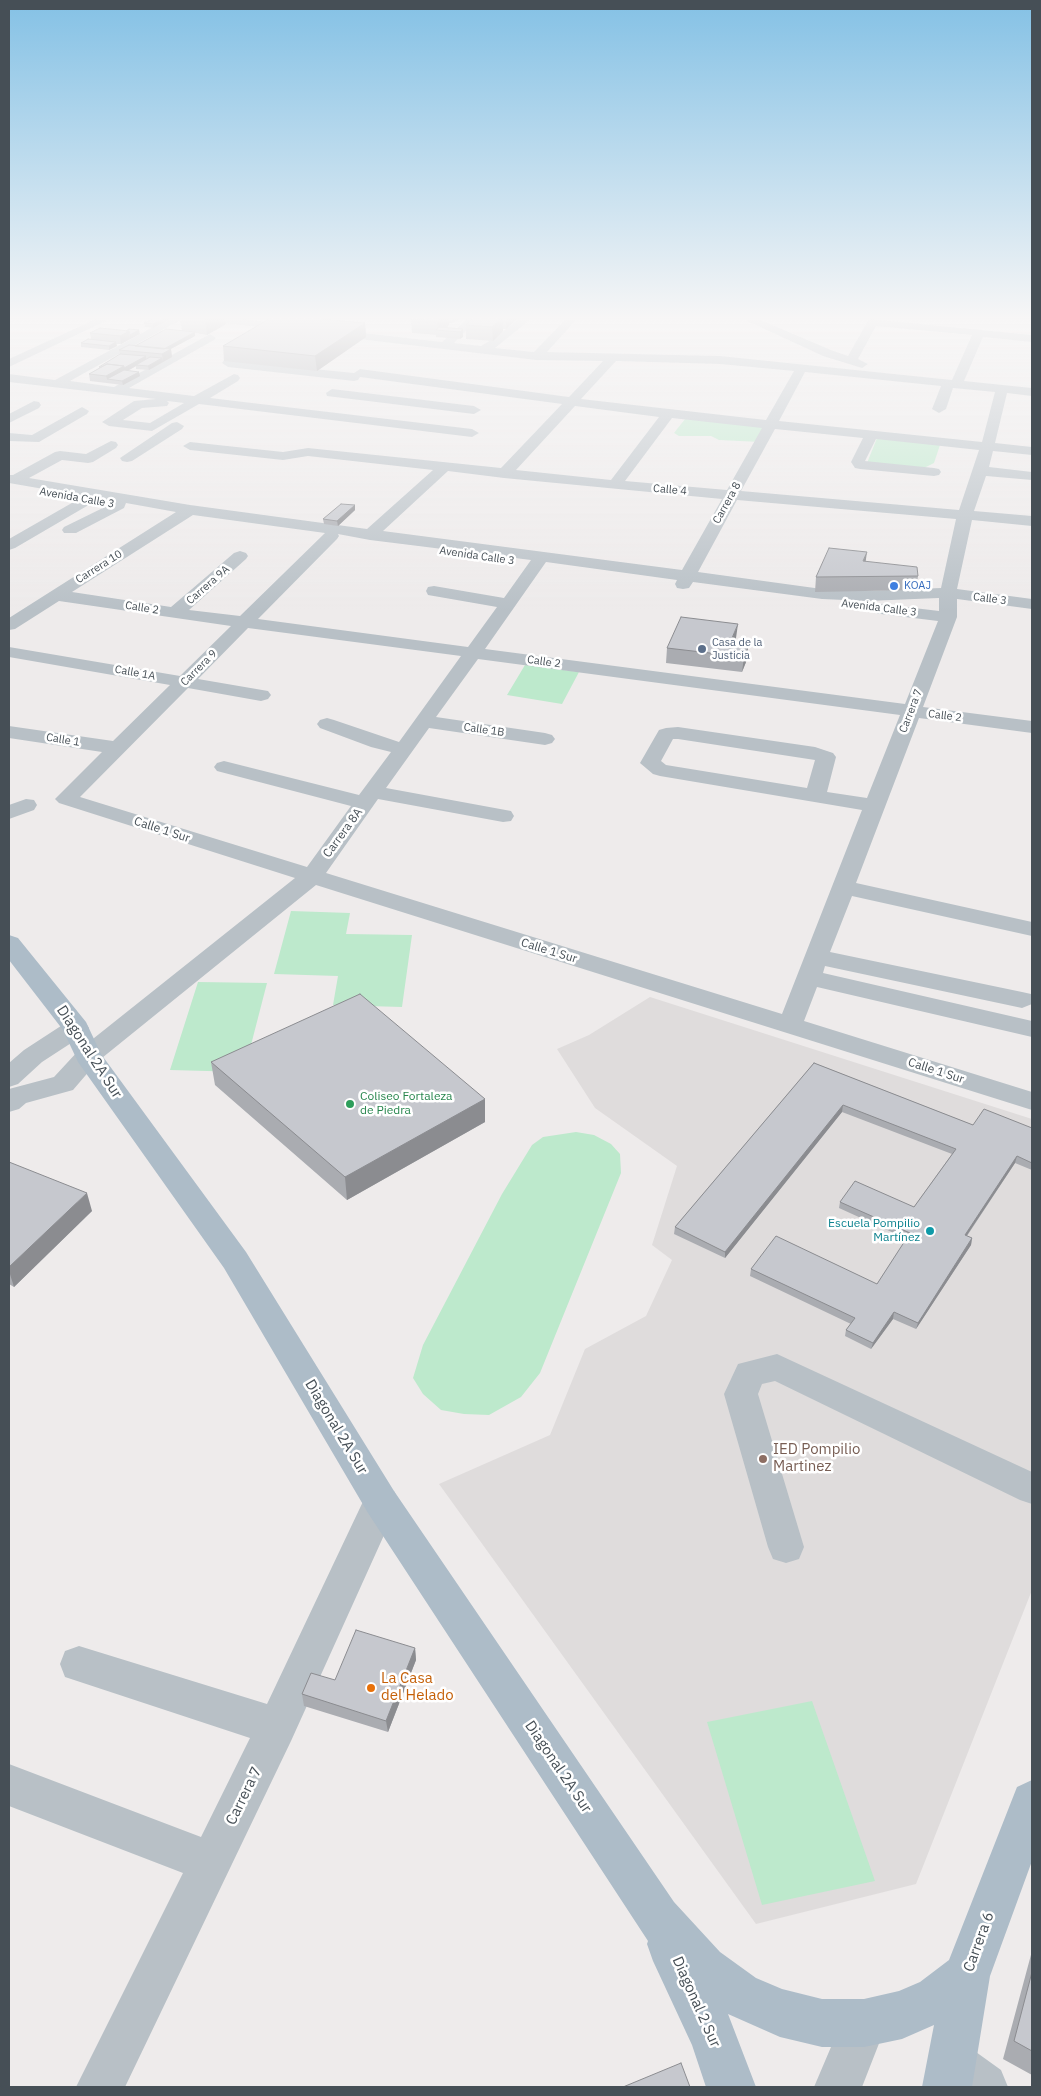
<!DOCTYPE html>
<meta charset="utf-8">
<style>
body{margin:0}
#map{position:relative;width:1041px;height:2096px;overflow:hidden;background:#eeebeb;font-family:"IBM Plex Sans",sans-serif}
canvas{display:block}
.frame{position:absolute;inset:0;border:10px solid #464f56;pointer-events:none}
</style>
<div id="map">
<canvas width="1041" height="2096"></canvas>
<div class="frame"></div>
</div>
<script>
const ctx = document.querySelector('canvas').getContext('2d');
ctx.lineJoin = 'round';
function fill(path, color) { ctx.fillStyle = color; ctx.fill(path, 'evenodd'); }
const shape = rows => new Path2D(rows.map(r => 'M' + r).join(''));
function stroke(path, color, width, dash) { ctx.strokeStyle = color; ctx.lineWidth = width; ctx.lineCap = dash ? 'butt' : 'round'; ctx.setLineDash(dash || []); ctx.stroke(path); }
function write(font, color, halo, rows, align = 'center') {
  ctx.font = font + ' "IBM Plex Sans",sans-serif'; ctx.lineWidth = 5; ctx.setLineDash([]); ctx.textBaseline = 'middle'; ctx.strokeStyle = halo; ctx.fillStyle = color; for (const [text, x, y, turn = 0] of rows) {
    ctx.save(); ctx.translate(x, y); ctx.rotate((+turn || 0) * Math.PI / 180); ctx.textAlign = isNaN(turn) ? turn : align; if (halo) ctx.strokeText(text, 0, 0); ctx.fillText(text, 0, 0); ctx.restore();
  }
}
const education = shape([
 [650,997,1032,1119,1032,1590,916,1884,756,1924,439,1484,550,1435,585,1349,646,1316,672,1260,652,1245,677,1166,595,1108,557,1049,589,1035]
]);
const green = shape([
 [685,419,767,427,761,442,719,440,711,436,679,436,674,433],
 [877,438,940,445,934,463,924,468,867,463],
 [525,665,579,672,562,704,507,695],
 [291,911,350,913,346,934,412,935,402,1007,333,1005,338,976,274,974],
 [198,982,267,983,244,1072,170,1070],
 [576,1132,594,1135,611,1144,620,1154,621,1173,540,1373,521,1397,489,1415,464,1414,441,1410,423,1394,413,1378,423,1345,502,1194,532,1145,543,1137],
 [812,1701,875,1881,762,1905,707,1722]
]);
const minor = shape([
 [96,319,110,319,9,367,9,359,96,319],
 [168,319,182,319,70,381,114,387,210,334,216,338,214,340,129,388,194,396,234,374,238,375,240,378,238,381,210,398,472,429,479,433,472,437,199,404,152,431,109,426,102,422,134,401,156,399,9,382,9,374,55,380,168,319],
 [167,401,184,403,150,423,123,420,142,408,167,406,169,403,167,401],
 [211,319,242,319,442,342,467,319,478,319,454,343,481,346,493,339,519,319,531,319,495,348,534,352,566,319,577,319,547,352,720,356,952,380,972,335,876,326,858,359,868,364,862,368,823,356,743,319,758,319,831,350,848,356,869,319,1032,335,1032,342,983,337,964,381,1032,388,1032,396,1007,393,995,443,1032,447,1032,455,993,451,989,467,1032,472,1032,480,986,476,974,511,1032,516,1032,526,972,520,957,589,1032,599,1032,609,957,599,957,617,923,707,1032,721,1032,733,919,718,856,883,1032,922,1032,936,852,896,830,952,1022,992,1031,994,1032,1004,1022,1008,825,966,823,973,1032,1021,1032,1037,817,987,804,1021,1032,1092,1032,1110,316,885,97,1062,73,1090,26,1103,19,1109,9,1112,9,1089,54,1077,79,1050,295,878,59,803,55,799,102,752,9,738,9,726,113,741,170,685,9,657,9,647,180,676,231,626,59,601,15,629,9,630,9,618,176,512,126,503,124,508,76,533,64,533,62,530,64,527,115,502,93,498,95,500,92,503,15,548,9,550,9,539,84,496,9,483,9,475,13,475,55,452,60,451,86,454,111,441,116,442,118,445,116,448,93,462,88,463,62,460,29,478,190,505,367,529,433,470,308,456,283,460,190,450,183,446,190,442,283,452,308,448,501,468,562,404,360,377,358,380,354,381,228,367,222,363,224,360,354,373,360,369,569,397,603,361,536,360,216,322,212,321,211,319],
 [616,361,720,364,794,371,766,420,581,399,616,361],
 [805,372,941,386,932,409,939,413,946,409,953,388,995,392,982,442,779,421,805,372],
 [575,406,659,417,611,480,516,470,575,406],
 [672,418,762,428,727,490,625,481,672,418],
 [775,429,863,438,851,462,855,468,860,469,934,476,939,475,941,472,939,469,934,468,865,461,876,439,979,450,959,510,741,491,775,429],
 [448,471,504,478,722,499,682,570,383,531,448,471],
 [737,500,956,519,941,588,867,591,822,589,698,572,737,500],
 [193,515,325,533,240,616,189,610,246,559,248,556,246,553,240,551,234,553,171,607,72,592,193,515],
 [338,534,370,540,531,560,504,598,434,586,428,587,426,591,428,595,497,607,468,647,258,619,337,539,339,536,338,534],
 [546,562,677,580,675,584,677,588,683,589,689,588,693,582,822,599,867,601,939,598,939,611,881,604,875,605,872,609,875,613,881,614,938,621,905,704,485,649,546,562],
 [248,628,461,656,399,742,334,720,327,718,320,720,317,724,320,728,371,747,391,752,359,795,224,761,217,763,214,767,217,771,351,806,307,867,80,797,188,688,261,701,268,699,271,695,268,691,198,679,248,628],
 [478,659,900,715,867,798,827,792,836,757,833,753,815,747,678,727,666,728,659,730,640,763,653,774,660,776,862,810,782,1014,326,873,378,799,503,822,511,821,514,816,511,811,386,788,429,728,545,745,552,743,555,739,552,735,545,733,436,717,478,659],
 [673,739,678,739,815,760,807,788,666,765,661,761,673,739],
 [332,389,474,406,481,410,474,414,327,396,326,393,332,389],
 [34,401,39,402,41,405,39,408,9,423,9,414,34,401],
 [82,407,89,411,87,414,39,442,9,441,9,433,32,435,82,407],
 [177,422,184,426,182,429,132,461,127,462,122,461,120,458,172,423,177,422],
 [26,799,34,800,37,805,34,810,9,819,9,805,26,799],
 [76,1020,85,1022,89,1028,85,1034,42,1062,18,1084,9,1087,9,1063,24,1050,67,1022,76,1020],
 [777,1354,1032,1472,1032,1504,1020,1500,775,1381,762,1384,758,1394,804,1547,799,1559,786,1563,773,1559,768,1547,724,1394,738,1364,777,1354],
 [381,1487,394,1491,399,1502,291,1741,125,2087,76,2087,183,1873,9,1806,9,1764,201,1837,250,1738,65,1677,60,1664,65,1651,79,1646,267,1704,368,1491,381,1487],
 [864,2000,880,2007,887,2023,862,2087,814,2087,848,2007,864,2000],
 [952,2040,969,2047,1001,2070,1008,2087,944,2087,935,2081,928,2064,935,2047,952,2040]
]);
const major = shape([
 [9,935,18,938,86,1022,101,1054,246,1252,394,1491,674,1902,720,1952,756,1978,782,1989,822,1999,864,1999,899,1991,920,1982,949,1960,1017,1787,1032,1780,1032,1861,990,1976,972,2087,922,2087,934,2025,902,2039,864,2047,822,2047,780,2037,728,2014,756,2087,706,2087,692,2045,653,1961,647,1944,648,1941,368,1513,224,1268,78,1062,63,1030,9,960,9,935]
]);
const wall = shape([
 [153,319,166,319,166,321,153,328,145,327,144,323],
 [180,319,225,319,226,324,207,335,195,333,195,336,171,349,172,357,149,370,136,369,136,366,128,371,139,372,140,376,123,385,90,381,89,374,99,368,99,367,120,354,119,350,135,346,182,330],
 [411,319,458,319,453,323,449,323,449,325,446,328,463,329,463,337,460,339,436,337,436,335,412,333],
 [472,319,517,319,506,329,503,329,503,331,493,341,466,339,466,325],
 [365,323,366,337,317,371,224,361,223,346],
 [90,333,140,334,121,344,116,344,117,346,109,350,81,347,81,343,91,339],
 [355,505,355,510,338,526,324,524,323,519],
 [866,561,918,576,916,590,815,592,816,577],
 [736,638,734,645,748,647,746,662,742,672,666,663,667,648],
 [211,1062,485,1099,485,1122,347,1200,215,1085],
 [814,1063,973,1125,1032,1128,1032,1170,1015,1163,967,1236,972,1238,971,1245,916,1329,893,1319,871,1349,845,1336,846,1330,851,1324,750,1276,751,1269,877,1284,907,1239,839,1208,840,1202,914,1207,952,1154,842,1112,725,1258,674,1234,675,1227],
 [9,1162,92,1211,14,1287,9,1284],
 [415,1648,416,1660,388,1732,304,1706,302,1694],
 [1032,1951,1032,2075,1003,2059]
]);
const shadedWall = shape([
 [164,319,166,319,166,321,153,328,153,324],
 [205,319,225,319,226,324,207,335],
 [440,319,449,319,449,325,443,330,438,330,437,321],
 [453,319,458,319,453,323],
 [501,319,503,319,503,331,493,341,492,327],
 [506,319,516,319,506,329],
 [365,323,366,337,317,371,315,356],
 [463,329,463,337,460,339,460,332],
 [139,330,140,334,130,339,130,335],
 [129,331,130,339,121,344,120,336],
 [195,332,195,336,161,354,159,352],
 [116,342,117,346,109,350,109,346],
 [171,349,172,357,163,362,162,354],
 [146,356,146,360,136,365,136,366,125,372,107,379,106,376,124,366],
 [162,358,163,362,149,370,148,366],
 [139,372,140,376,123,385,122,381],
 [355,505,355,510,338,526,337,521],
 [867,552,865,566,863,561],
 [738,624,736,638,730,656,729,645],
 [748,647,746,662,742,672,744,657],
 [485,1099,485,1122,347,1200,345,1177],
 [843,1105,842,1112,725,1258,725,1252],
 [1017,1156,1015,1163,963,1241,965,1235],
 [87,1193,92,1211,14,1287,9,1271,9,1267],
 [972,1238,971,1245,916,1329,918,1323],
 [894,1312,893,1319,871,1349,873,1343],
 [415,1648,416,1660,388,1732,386,1721]
]);
const building = shape([
 [153,319,164,319,153,324,144,323,153,319],
 [269,319,320,319,365,323,315,356,223,346,269,319],
 [411,319,440,319,437,321,411,319],
 [472,319,501,319,492,327,466,325,472,319],
 [439,327,463,329,460,332,436,330,439,327],
 [100,328,129,331,120,336,90,333,100,328],
 [129,329,139,330,130,335,129,331,126,331,129,329],
 [166,329,195,332,164,349,135,346,166,329],
 [88,339,116,342,109,346,81,343,88,339],
 [129,345,171,349,162,354,119,350,129,345],
 [120,354,146,356,124,368,124,366,107,364,101,367,99,367,120,354],
 [150,357,162,358,148,366,136,365,150,357],
 [107,364,124,366,106,376,89,374,107,364],
 [124,370,139,372,122,381,107,379,124,370],
 [341,504,355,505,337,521,323,519,341,504],
 [829,548,867,552,863,561,917,567,918,576,816,577,829,548],
 [681,617,738,624,729,645,748,647,744,657,667,648,681,617],
 [360,994,485,1099,345,1177,211,1062,360,994],
 [814,1063,973,1125,984,1109,1032,1128,1032,1163,1017,1156,965,1235,972,1238,918,1323,894,1312,873,1343,846,1330,855,1318,751,1269,776,1236,877,1284,910,1233,840,1202,855,1181,914,1207,956,1149,843,1105,725,1252,675,1227,814,1063],
 [9,1162,87,1193,9,1267,9,1162],
 [356,1630,415,1648,386,1721,302,1694,311,1673,335,1680,356,1630],
 [1032,1972,1032,2051,1014,2041,1032,1972],
 [681,2063,690,2087,623,2087,681,2063]
]);
const markers = [
 [894,586,5,"#3f7fe0"],
 [702,649,5,"#5c6f8a"],
 [350,1104,5,"#2e9e5b"],
 [930,1231,5,"#0f9aa8"],
 [763,1459,5,"#8d6e63"],
 [371,1688,5,"#e8710a"]
];
const farStreetnames = [
 ["Calle 4",670,490,5],
 ["Avenida Calle 3",77,498,10],
 ["Carrera 8",727,503,-61],
 ["Avenida Calle 3",477,556,8],
 ["Carrera 10",99,567,-32],
 ["Carrera 9A",208,585,-41],
 ["Calle 3",990,599,7],
 ["Calle 2",142,608,9],
 ["Avenida Calle 3",879,608,7],
 ["Calle 2",544,662,8],
 ["Carrera 9",199,668,-45],
 ["Calle 1A",135,673,10],
 ["Carrera 7",911,711,-69],
 ["Calle 2",945,716,7],
 ["Calle 1B",484,730,8],
 ["Calle 1",63,740,9]
];
const farShopnames = [
 ["KOAJ",904,586]
];
const farServicenames = [
 ["Casa de la",712,643],
 ["Justicia",712,656]
];
const streetNames = [
 ["Calle 1 Sur",162,830,18],
 ["Carrera 8A",343,833,-54],
 ["Calle 1 Sur",549,951,17],
 ["Calle 1 Sur",936,1071,18]
];
const leisureNames = [
 ["Coliseo Fortaleza",360,1097],
 ["de Piedra",360,1111]
];
const cultureNames = [
 ["Escuela Pompilio",920,1224],
 ["Martínez",920,1238]
];
const nearStreetnames = [
 ["Diagonal 2A Sur",89,1052,57],
 ["Diagonal 2A Sur",336,1427,59],
 ["Diagonal 2A Sur",558,1767,56],
 ["Carrera 7",244,1796,-64],
 ["Carrera 6",979,1942,-70],
 ["Diagonal 2 Sur",696,2002,66]
];
const nearEducationnames = [
 ["IED Pompilio",773,1450],
 ["Martinez",773,1467]
];
const nearFoodnames = [
 ["La Casa",381,1679],
 ["del Helado",381,1696]
];
fill(education, '#dfdcdc');
fill(green, '#bde9cc');
fill(minor, '#b8c0c6');
fill(major, '#adbcc8');
fill(wall, '#aaacb1');
fill(shadedWall, '#8b8c90');
fill(building, '#c6c8ce');
stroke(building, '#8b8c90', 1);
const sky = ctx.createLinearGradient(0, 0, 0, 612);
sky.addColorStop(0, '#84c1e5');
sky.addColorStop(0.52, '#f7f6f6');
sky.addColorStop(1, '#f7f6f600');
ctx.fillStyle = sky;
ctx.fillRect(0, 0, 1041, 612);
for (const [x, y, r, color] of markers) { const dot = new Path2D(); dot.arc(x, y, r, 0, 2 * Math.PI); ctx.fillStyle = color; ctx.fill(dot); stroke(dot, '#fff', 2); }
write('11px', '#464f56', '#fff', farStreetnames);
write('11px', '#366cbe', '#fff', farShopnames, 'left');
write('11px', '#4e5e75', '#fff', farServicenames, 'left');
write('12px', '#464f56', '#fff', streetNames);
write('12px', '#27864d', '#fff', leisureNames, 'left');
write('12px', '#0d838f', '#fff', cultureNames, 'right');
write('15px', '#464f56', '#fff', nearStreetnames);
write('15px', '#785e54', '#fff', nearEducationnames, 'left');
write('15px', '#c56008', '#fff', nearFoodnames, 'left');
</script>
